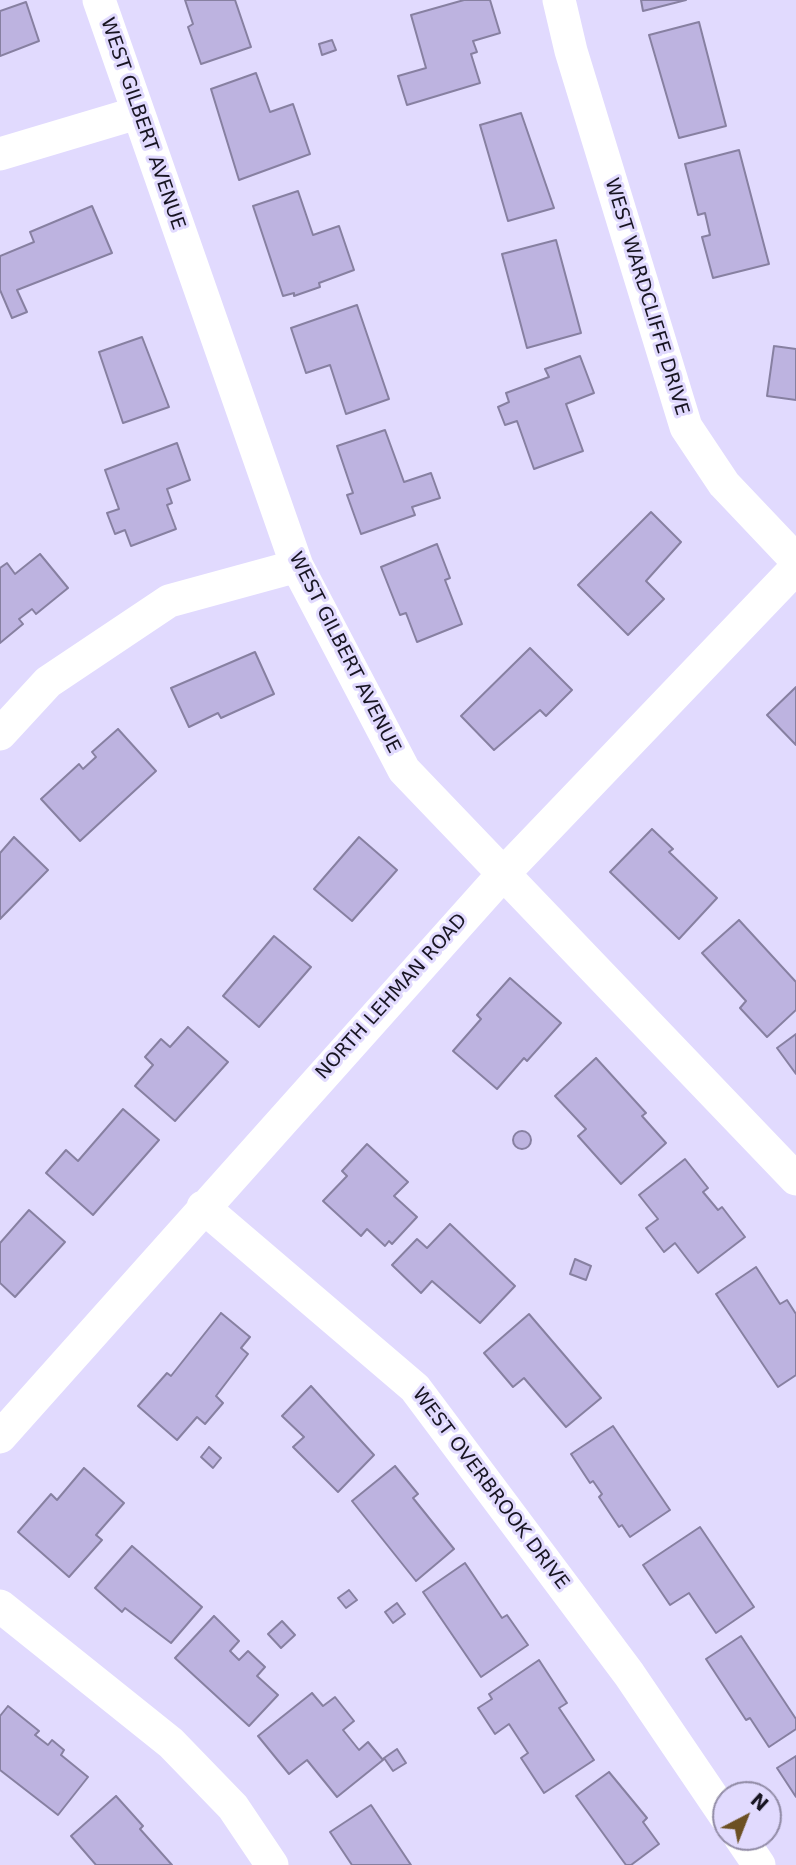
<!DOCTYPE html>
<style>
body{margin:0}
#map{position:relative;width:796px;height:1865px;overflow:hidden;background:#e1dafe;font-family:"DejaVu Sans",sans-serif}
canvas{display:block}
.north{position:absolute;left:712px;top:1781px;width:70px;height:70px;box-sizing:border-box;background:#e1dafe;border:2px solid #918ba6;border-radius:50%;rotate:42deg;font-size:19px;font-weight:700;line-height:28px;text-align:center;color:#181522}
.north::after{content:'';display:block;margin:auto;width:24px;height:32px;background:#6c5023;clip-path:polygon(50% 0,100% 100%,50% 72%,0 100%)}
</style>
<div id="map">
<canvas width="796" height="1865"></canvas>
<div class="north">N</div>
</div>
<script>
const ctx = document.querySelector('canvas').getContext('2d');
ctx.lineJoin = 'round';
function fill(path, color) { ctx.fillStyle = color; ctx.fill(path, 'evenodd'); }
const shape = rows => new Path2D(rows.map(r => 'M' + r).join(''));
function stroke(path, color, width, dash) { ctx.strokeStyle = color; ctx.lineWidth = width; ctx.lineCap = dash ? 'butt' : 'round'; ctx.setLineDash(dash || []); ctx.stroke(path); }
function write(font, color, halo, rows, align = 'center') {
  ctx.font = font + ' "DejaVu Sans",sans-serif'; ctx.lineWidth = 6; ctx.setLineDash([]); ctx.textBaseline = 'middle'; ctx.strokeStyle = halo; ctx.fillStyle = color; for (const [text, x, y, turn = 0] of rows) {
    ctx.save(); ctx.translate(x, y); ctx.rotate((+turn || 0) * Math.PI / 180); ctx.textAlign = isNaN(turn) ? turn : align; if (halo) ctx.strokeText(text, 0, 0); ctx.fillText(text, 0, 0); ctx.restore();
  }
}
const building = shape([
 [185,0,235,0,251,47,201,64,188,27,193,24,185,0],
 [464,0,490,0,500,33,473,41,477,52,471,54,480,83,407,105,398,76,426,68,411,15,464,0],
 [641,0,686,0,643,11,641,0],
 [26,2,39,41,0,56,0,11,26,2],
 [699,22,726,126,679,138,649,35,699,22],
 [332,40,336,50,322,55,319,44,332,40],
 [256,73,270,112,293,104,310,154,239,180,211,89,256,73],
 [521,113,554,208,508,221,480,125,521,113],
 [739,150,769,264,713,278,702,237,710,235,705,213,698,215,685,164,739,150],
 [298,191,313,235,339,226,354,270,319,283,320,287,294,296,294,293,283,296,253,206,298,191],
 [92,206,112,253,17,290,27,312,12,318,0,290,0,256,34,242,30,232,92,206],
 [556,240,581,333,527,348,502,254,556,240],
 [357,305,389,399,346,414,330,365,306,373,291,328,357,305],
 [142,337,169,407,123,423,99,352,142,337],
 [774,346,796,349,796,400,767,396,774,346],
 [580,356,594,393,566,404,583,451,534,469,517,421,505,425,498,407,509,402,506,393,549,377,545,369,580,356],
 [385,430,404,482,431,473,440,498,412,507,415,515,361,534,347,495,353,493,337,446,385,430],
 [177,443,190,480,167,489,172,503,167,505,176,529,131,546,125,530,115,534,107,513,119,509,105,470,177,443],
 [651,512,681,542,646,581,664,599,628,635,578,585,651,512],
 [437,544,450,578,445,580,462,624,417,642,406,613,400,615,381,567,437,544],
 [40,554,68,588,36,614,32,609,19,619,23,624,0,643,0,568,7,563,15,574,40,554],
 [530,648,572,690,546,716,540,710,494,750,461,716,530,648],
 [255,652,274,694,221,718,218,713,189,727,171,688,255,652],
 [796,687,796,745,767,715,796,687],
 [118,729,156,771,80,841,41,799,79,764,83,769,96,757,92,752,118,729],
 [652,829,673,849,669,852,717,898,679,939,610,872,652,829],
 [14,837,48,870,0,919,0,853,14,837],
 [359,837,397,870,352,921,314,889,359,837],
 [739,920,796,982,796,1010,767,1037,740,1008,746,1001,702,953,739,920],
 [274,936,311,967,259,1027,223,996,274,936],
 [510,978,561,1023,527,1061,524,1058,497,1089,453,1051,481,1019,477,1015,510,978],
 [188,1027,228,1062,175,1121,135,1086,153,1065,145,1057,161,1039,170,1047,188,1027],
 [796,1034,796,1074,777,1048,796,1034],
 [596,1058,646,1113,642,1116,666,1143,621,1184,578,1136,586,1129,555,1096,596,1058],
 [123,1109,159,1140,93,1215,46,1173,66,1150,78,1161,123,1109],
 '513 1140a9 9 0 1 1 18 0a9 9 0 1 1-18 0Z',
 [367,1144,408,1182,394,1196,417,1217,392,1244,389,1241,385,1246,367,1229,361,1236,323,1201,347,1176,342,1171,367,1144],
 [685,1159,708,1188,703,1192,718,1210,722,1207,745,1237,698,1273,675,1243,664,1252,646,1228,658,1219,639,1195,685,1159],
 [29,1210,65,1242,15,1297,0,1283,0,1243,29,1210],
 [450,1224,515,1286,480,1323,432,1281,421,1293,392,1265,417,1239,427,1248,450,1224],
 [575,1259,591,1266,586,1280,570,1274,575,1259],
 [756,1267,780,1304,787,1300,796,1314,796,1375,778,1387,716,1294,756,1267],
 [221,1313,250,1337,241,1348,248,1354,216,1396,223,1403,205,1424,197,1417,177,1440,138,1406,167,1373,171,1376,221,1313],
 [529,1314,601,1398,566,1427,524,1378,513,1387,484,1353,529,1314],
 [311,1386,374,1455,338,1492,293,1447,304,1437,282,1416,311,1386],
 [613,1426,670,1510,630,1537,622,1525,619,1527,599,1497,602,1494,593,1481,590,1483,571,1454,613,1426],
 [209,1447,221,1458,213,1468,201,1457,209,1447],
 [395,1466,418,1494,413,1498,454,1549,416,1581,352,1501,395,1466],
 [84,1468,124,1503,96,1535,102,1540,69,1577,18,1532,51,1494,57,1500,84,1468],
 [700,1527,754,1607,716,1633,689,1593,670,1605,643,1565,700,1527],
 [132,1546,202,1607,171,1643,125,1608,122,1612,95,1588,132,1546],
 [465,1563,502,1618,507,1615,528,1645,481,1677,423,1592,465,1563],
 [349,1590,357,1600,346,1608,338,1598,349,1590],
 [397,1603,405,1614,393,1623,385,1612,397,1603],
 [214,1616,239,1641,230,1651,239,1660,248,1651,265,1667,257,1676,278,1695,249,1726,175,1658,214,1616],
 [282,1621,295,1635,281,1648,268,1634,282,1621],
 [741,1636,796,1719,796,1729,769,1747,750,1718,746,1720,706,1659,741,1636],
 [539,1660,567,1703,559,1708,594,1760,544,1793,521,1758,528,1753,509,1724,495,1734,478,1708,492,1699,489,1694,539,1660],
 [312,1693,323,1706,335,1697,354,1721,343,1730,359,1750,368,1742,383,1760,337,1797,307,1760,289,1774,258,1736,312,1693],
 [8,1706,39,1731,35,1735,48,1745,52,1740,64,1750,61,1755,88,1777,58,1815,0,1770,0,1716,8,1706],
 [397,1749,406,1763,393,1771,384,1758,397,1749],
 [796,1756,796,1797,777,1768,796,1756],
 [609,1772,647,1818,643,1822,659,1844,631,1865,626,1865,576,1796,609,1772],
 [116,1796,143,1826,140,1829,172,1865,96,1865,71,1836,116,1796],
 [371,1805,411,1865,352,1865,330,1832,371,1805]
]);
const street = shape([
 [99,0,297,566,404,770,796,1179],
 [559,0,571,51,686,427,724,484,796,560],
 [0,154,137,113],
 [0,734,48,682,169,601,297,566],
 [203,1207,415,1388,629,1674,726,1817],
 [0,1437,504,873,796,568],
 [0,1606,171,1743,233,1807,272,1865],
 [740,1837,759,1865]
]);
const streetNames = [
 ["WEST GILBERT AVENUE",142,124,71],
 ["WEST WARDCLIFFE DRIVE",646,297,73],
 ["WEST GILBERT AVENUE",344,653,63],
 ["NORTH LEHMAN ROAD",392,997,-48],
 ["WEST OVERBROOK DRIVE",490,1489,53]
];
fill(building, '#bdb3e0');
stroke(building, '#8780a1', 2);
stroke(street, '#fff', 33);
write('19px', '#181522', '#e1dafe', streetNames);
</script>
